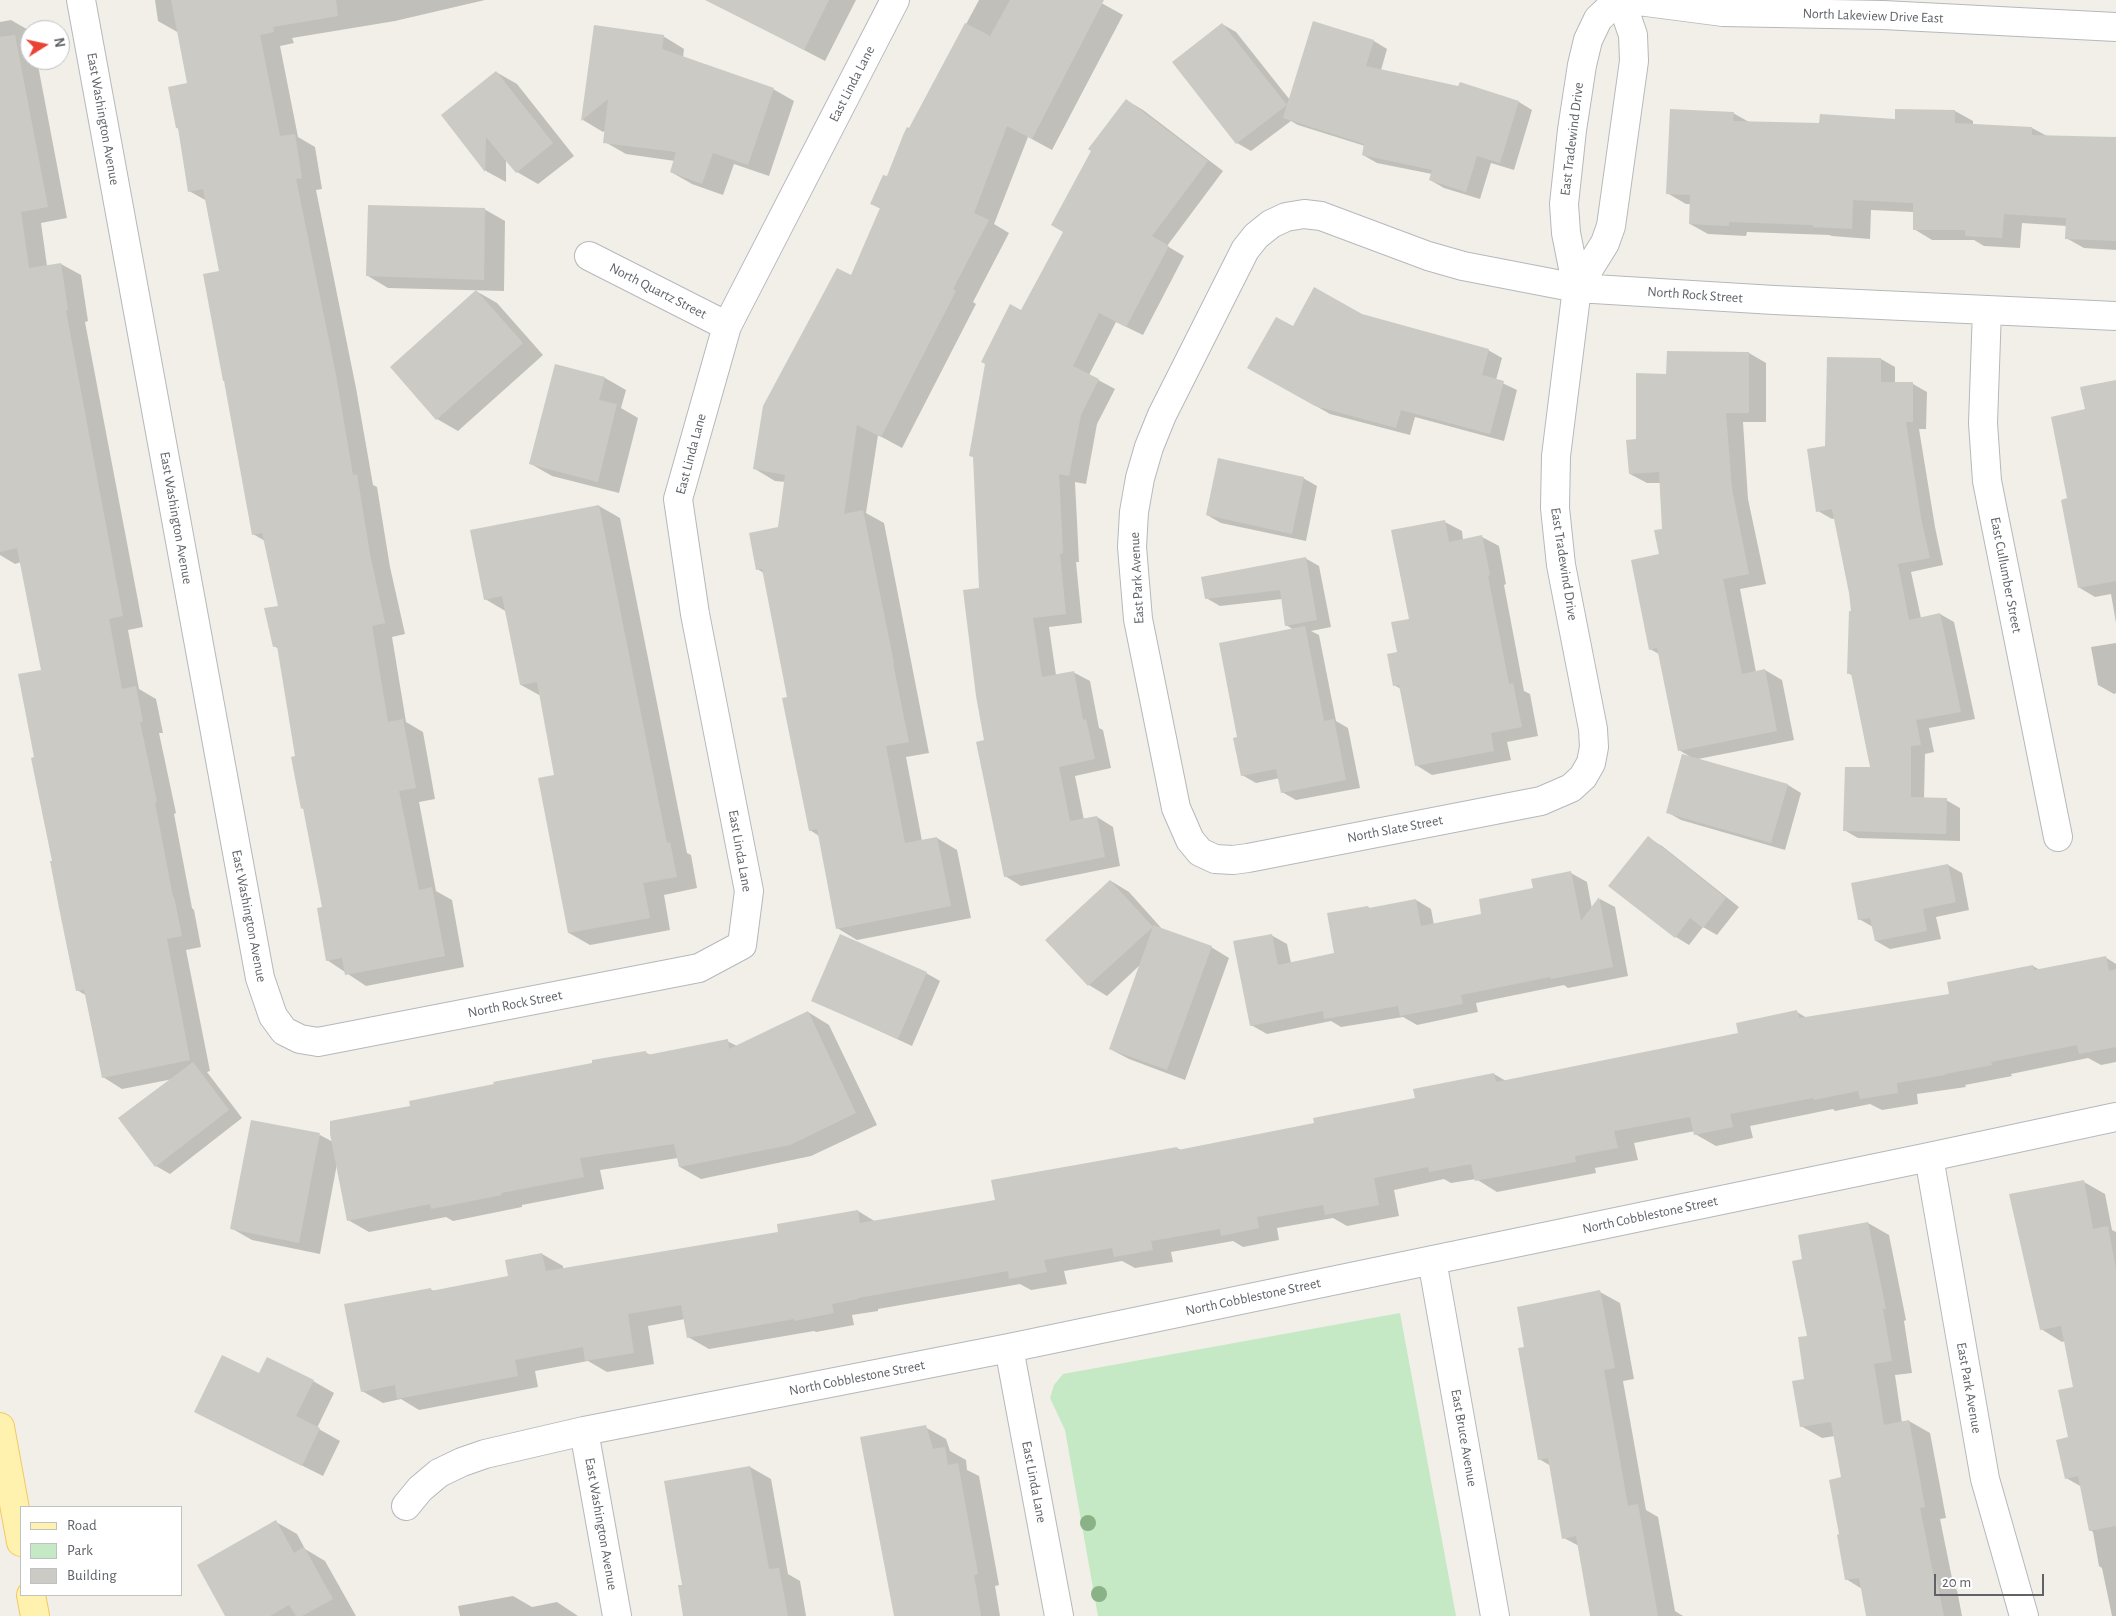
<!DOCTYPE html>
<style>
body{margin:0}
#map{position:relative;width:2116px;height:1616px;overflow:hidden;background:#f1efe8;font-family:"Alegreya Sans",sans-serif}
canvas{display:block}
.legend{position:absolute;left:20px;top:1506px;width:162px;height:90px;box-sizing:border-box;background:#fff;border:1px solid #bfc1c3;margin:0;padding:6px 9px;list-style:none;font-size:15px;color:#5f6368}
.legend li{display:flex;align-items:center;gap:10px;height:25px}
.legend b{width:25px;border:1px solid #bfc1c3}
.north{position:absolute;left:20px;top:20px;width:50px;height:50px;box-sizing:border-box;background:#fff;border:1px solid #bfc1c3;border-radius:50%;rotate:80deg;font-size:14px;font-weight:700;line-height:20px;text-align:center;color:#5f6368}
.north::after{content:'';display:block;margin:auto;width:18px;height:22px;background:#ea4335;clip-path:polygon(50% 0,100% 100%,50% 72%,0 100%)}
.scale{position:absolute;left:1934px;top:1574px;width:110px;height:22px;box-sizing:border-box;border:2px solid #5f6368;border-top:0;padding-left:6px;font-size:15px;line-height:18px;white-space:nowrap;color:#5f6368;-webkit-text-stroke:4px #fff;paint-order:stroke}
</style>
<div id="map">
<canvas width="2116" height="1616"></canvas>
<ul class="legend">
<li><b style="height:6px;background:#fff2af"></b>Road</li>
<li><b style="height:14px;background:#c5e8c5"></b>Park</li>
<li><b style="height:14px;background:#cccac5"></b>Building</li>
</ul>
<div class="north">N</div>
<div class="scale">20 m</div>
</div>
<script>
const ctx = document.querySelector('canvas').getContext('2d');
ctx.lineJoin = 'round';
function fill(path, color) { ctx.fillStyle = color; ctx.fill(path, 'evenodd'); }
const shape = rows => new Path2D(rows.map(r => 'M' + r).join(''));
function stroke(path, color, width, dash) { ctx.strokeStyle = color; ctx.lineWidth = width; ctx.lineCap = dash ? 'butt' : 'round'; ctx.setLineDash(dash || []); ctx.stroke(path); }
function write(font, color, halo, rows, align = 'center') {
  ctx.font = font + ' "Alegreya Sans",sans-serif'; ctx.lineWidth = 4; ctx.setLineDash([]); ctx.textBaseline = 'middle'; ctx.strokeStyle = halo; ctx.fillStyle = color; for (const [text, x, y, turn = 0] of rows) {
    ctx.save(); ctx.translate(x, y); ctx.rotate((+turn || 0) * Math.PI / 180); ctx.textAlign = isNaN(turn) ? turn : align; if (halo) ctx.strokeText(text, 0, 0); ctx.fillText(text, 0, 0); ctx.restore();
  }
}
const green = shape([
 [1400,1313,1456,1616,1098,1616,1065,1430,1050,1398,1054,1385,1063,1374]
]);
const shadow = shape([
 [155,0,485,0,395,21,292,38,294,43,280,46,298,137,315,147,322,189,316,190,356,388,373,485,377,487,390,567,405,634,392,637,406,722,423,732,435,799,419,802,436,891,452,900,464,967,366,986,327,960,323,908,305,810,302,808,296,757,279,649,274,646,279,607,265,541,253,534,221,272,207,201,189,191,179,129,177,128,189,84,179,33,158,21],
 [752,0,856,0,825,61,743,18],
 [979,0,1096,0,1123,15,1052,150,1028,137,994,224,1009,233,973,302,976,304,902,448,878,435,866,513,884,523,929,753,906,757,922,841,937,838,957,850,971,918,857,940,837,928,819,836,810,830,788,698,764,573,757,569,779,528,785,482,775,481,755,469,851,277,881,209,872,204,888,178,910,129],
 [11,20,30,31,30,60,37,60,67,218,41,223,47,266,61,264,81,275,88,321,85,322,143,627,128,630,139,689,156,699,163,733,159,733,176,813,174,814,192,908,194,910,201,947,186,950,210,1071,207,1072,242,1118,170,1174,156,1166,173,1079,122,1089,103,1077,87,996,77,990,35,758,42,671,21,562,15,564,0,555,0,22],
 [1222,24,1236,32,1290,100,1374,41,1387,49,1381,70,1519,102,1532,110,1514,170,1491,163,1480,199,1444,188,1430,180,1432,174,1377,163,1363,155,1365,146,1298,125,1291,121,1251,151,1237,143,1174,62],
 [595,27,663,36,684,49,683,58,773,89,794,101,769,176,734,164,723,195,692,184,671,172,675,161,626,154,605,142,606,130,603,132,583,120],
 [496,72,517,84,574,156,538,184,517,172,506,159,506,182,486,171,442,115],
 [1126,100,1143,110,1223,171,1167,246,1184,256,1143,335,1116,322,1089,375,1115,389,1097,424,1086,484,1075,482,1079,562,1076,562,1082,623,1049,627,1056,675,1073,672,1090,681,1099,728,1103,730,1111,768,1075,776,1084,820,1097,817,1113,827,1120,866,1021,886,1005,876,986,741,981,589,1022,312,1064,231],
 [1955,111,1973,121,1973,125,2032,128,2047,136,2116,138,2116,250,2084,248,2066,238,2067,226,2022,223,2020,248,1984,246,1974,240,1932,240,1914,229,1914,212,1871,210,1870,239,1832,236,1829,235,1747,232,1746,236,1708,234,1690,224,1691,204,1686,204,1667,193,1733,113,1749,122,1820,125,1896,120],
 [484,209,505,221,504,291,388,288,368,276],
 [476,291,497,303,543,355,458,431,437,419],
 [1362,315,1488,350,1502,358,1496,380,1517,390,1504,441,1415,417,1410,435,1330,414,1249,368,1293,328],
 [1668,352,1749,353,1766,363,1766,422,1743,422,1748,499,1766,584,1740,589,1756,672,1765,670,1782,680,1794,740,1698,759,1788,785,1801,793,1785,850,1681,820,1667,812,1689,756,1679,750,1659,654,1650,649,1663,530,1660,483,1647,483,1630,474,1637,440,1668,375],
 [1881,359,1895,367,1895,383,1913,384,1927,392,1926,429,1919,429,1935,527,1943,565,1911,572,1921,618,1940,614,1954,622,1975,719,1929,728,1934,752,1925,754,1924,799,1946,800,1960,808,1960,841,1858,838,1844,830,1871,769,1853,676,1848,673,1853,612,1836,518,1832,519,1818,511,1826,447],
 [556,366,605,378,626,390,621,408,638,418,619,493,552,476,531,464],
 [2116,381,2116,623,2111,594,2095,597,2080,588,2069,499,2086,410],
 [1303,478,1317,486,1306,541,1221,523,1207,515],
 [599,506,620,518,687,853,691,855,697,888,664,895,670,930,590,945,569,933,556,776,541,696,521,685,507,612,485,599],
 [1445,522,1462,531,1463,540,1482,537,1499,546,1506,584,1504,585,1524,691,1530,694,1538,736,1507,742,1511,760,1432,775,1416,765,1401,689,1394,685,1399,653],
 [1305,558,1319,566,1331,627,1311,631,1319,635,1336,721,1348,728,1360,788,1296,800,1282,792,1280,778,1256,783,1242,775,1238,738,1294,630,1286,625,1282,599,1220,606,1206,598],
 [2116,643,2116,693,2114,694,2098,685,2091,647],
 [1648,838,1662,846,1739,907,1717,935,1703,927,1689,945,1676,937,1610,886],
 [1948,865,1962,873,1969,910,1936,917,1941,939,1890,949,1876,941,1873,927,1859,919],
 [1571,873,1587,882,1592,909,1600,899,1615,907,1628,976,1568,988,1564,985,1476,1003,1478,1012,1417,1025,1403,1017,1341,1027,1331,1021,1267,1034,1251,1025,1271,935,1287,944,1291,963,1335,954,1368,907,1371,909,1416,900,1431,909,1434,925,1483,915,1534,889],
 [1111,881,1129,892,1163,930,1211,947,1229,958,1185,1080,1129,1059,1110,1049,1140,965,1107,996,1089,985],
 [2105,957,2116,964,2116,1062,2101,1065,2088,1058,2011,1074,2012,1076,1965,1085,1966,1087,1917,1094,1918,1104,1882,1110,1870,1104,1835,1111,1833,1109,1750,1126,1753,1138,1716,1146,1695,1134,1695,1131,1634,1143,1638,1160,1595,1168,1596,1173,1497,1192,1476,1179,1451,1183,1444,1179,1394,1190,1399,1216,1347,1226,1333,1218,1277,1228,1279,1240,1243,1247,1233,1241,1171,1252,1173,1262,1135,1268,1122,1261,1064,1271,1067,1284,1031,1290,1020,1284,878,1309,878,1311,852,1315,854,1325,816,1332,814,1331,709,1349,688,1337,685,1319,648,1326,654,1364,607,1372,588,1361,535,1371,538,1387,419,1410,401,1399,383,1403,362,1391,430,1289,434,1291,509,1277,542,1254,563,1266,563,1270,780,1233,858,1211,876,1222,996,1201,1177,1148,1181,1150,1315,1124,1416,1099,1494,1074,1506,1081,1740,1034,1797,1012,1807,1018,1951,995,2033,966,2040,970],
 [926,973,940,981,912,1046,812,1000],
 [808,1012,829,1025,877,1125,811,1156,701,1179,680,1167,678,1158,600,1170,604,1189,522,1205,522,1207,453,1221,446,1217,369,1232,348,1220,337,1164,320,1254,252,1240,231,1228,320,1135,333,1142,412,1107,646,1053,651,1055,727,1041,737,1046],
 [2084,1182,2105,1194,2112,1230,2116,1232,2116,1616,2112,1616,2102,1568,2099,1566,2093,1532,2090,1530,2082,1487,2066,1478,2075,1387,2065,1341,2062,1342,2041,1329],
 [1868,1223,1889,1235,1906,1320,1904,1321,1912,1373,1895,1375,1902,1423,1909,1421,1930,1433,1946,1518,1940,1519,1954,1588,1957,1590,1962,1616,1868,1616,1862,1589,1846,1579,1840,1535,1843,1478,1835,1436,1822,1438,1801,1426,1808,1337,1804,1260,1799,1236],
 [1600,1292,1620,1303,1634,1379,1623,1381,1646,1510,1658,1517,1675,1611,1683,1616,1591,1616,1579,1546,1564,1538,1551,1466,1539,1459,1526,1348],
 [259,1375,313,1381,334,1393,317,1428,340,1441,323,1476,217,1423],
 [925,1427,946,1439,950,1451,966,1460,967,1470,979,1476,999,1585,995,1586,1000,1616,895,1616],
 [750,1467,771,1479,788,1574,800,1581,806,1616,685,1616,683,1586],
 [276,1522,297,1534,305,1549,325,1561,356,1616,227,1616],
 [513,1596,532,1607,557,1602,578,1616,455,1616,460,1616,458,1606]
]);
const building = shape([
 [171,0,336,0,338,16,273,27,274,32,260,35,280,136,295,134,302,178,296,179,336,375,353,475,357,474,370,554,385,623,372,626,388,722,403,719,416,788,399,791,419,890,432,887,445,956,345,975,342,958,326,961,317,908,322,907,303,808,301,809,291,757,295,756,277,646,273,647,264,608,278,606,262,533,252,535,224,381,223,381,203,274,219,271,203,189,188,192,178,128,176,128,168,87,187,83],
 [705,0,829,0,804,50],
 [1010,0,1104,0,1032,139,1007,126,974,213,989,220,953,289,956,291,881,437,857,425,844,514,863,510,894,663,893,663,909,742,886,746,905,843,937,837,951,906,836,929,817,829,809,831,782,698,787,697,762,569,756,570,749,533,778,527,785,475,753,469,763,406,837,268,851,275,880,208,870,204,883,175,887,176,904,133,907,127,909,128,965,23,990,36],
 [1313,21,1374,40,1366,66,1458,86,1460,82,1519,101,1500,163,1477,156,1466,192,1429,180,1432,170,1362,155,1364,144,1283,118,1287,105,1236,144,1172,62,1222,23,1287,105],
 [594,25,664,35,662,49,774,88,748,165,713,153,702,184,670,172,676,152,603,143,608,99,581,121],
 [15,35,48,207,21,212,29,268,61,263,68,310,66,311,123,616,109,619,122,689,136,686,143,722,140,722,157,802,155,803,173,897,174,897,182,936,167,939,190,1060,102,1078,84,990,76,991,59,908,50,861,52,861,31,758,34,757,18,674,41,670,17,548,0,552,0,37],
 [496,71,553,143,516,173,486,137,485,172,441,115],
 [1126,99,1208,161,1152,236,1169,246,1126,327,1099,313,1073,366,1099,379,1081,415,1069,476,1059,474,1063,553,1060,554,1066,614,1033,618,1042,677,1074,671,1083,720,1086,719,1095,759,1059,767,1070,821,1097,816,1105,857,1004,877,976,742,984,740,976,696,963,590,979,588,973,457,969,456,985,364,981,362,1010,304,1021,310,1063,232,1051,225,1091,151,1088,149],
 [1670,109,1734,112,1733,121,1819,123,1820,114,1895,119,1895,109,1955,110,1955,123,2032,127,2032,135,2116,137,2116,241,2065,239,2066,218,2004,214,2002,238,1965,236,1965,230,1913,230,1913,203,1853,200,1852,229,1813,227,1813,225,1729,222,1729,226,1689,224,1690,195,1666,194],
 [368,205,485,208,484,280,366,276],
 [1314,287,1362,314,1489,349,1482,375,1504,381,1490,434,1401,410,1396,428,1315,406,1247,368,1276,317,1293,326],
 [476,290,523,343,436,420,390,367],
 [1667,351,1749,352,1749,413,1726,413,1732,489,1749,574,1723,579,1742,674,1765,669,1777,731,1678,751,1657,648,1649,650,1631,560,1659,554,1654,530,1662,529,1659,472,1629,474,1626,440,1636,439,1636,373,1666,374],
 [1827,357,1881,358,1881,382,1913,382,1913,422,1906,422,1921,518,1930,558,1898,564,1909,620,1940,613,1961,712,1916,720,1921,745,1911,746,1911,797,1947,798,1946,834,1843,831,1845,767,1870,767,1851,673,1847,674,1849,611,1851,611,1849,593,1832,509,1816,512,1807,449,1825,446],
 [555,364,605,377,599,400,617,404,598,482,529,464],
 [2116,380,2116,581,2078,588,2061,500,2067,498,2051,417,2085,409,2080,387],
 [1218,458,1304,477,1292,534,1206,515],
 [599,505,667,843,670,842,677,877,643,883,650,918,568,933,538,778,554,775,537,682,520,685,502,596,484,600,470,530],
 [1445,520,1449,542,1482,535,1490,575,1488,576,1509,684,1513,683,1522,727,1491,733,1494,751,1415,766,1399,685,1393,686,1387,654,1397,652,1391,622,1409,619,1391,530],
 [1306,557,1317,620,1285,626,1280,590,1205,599,1201,577],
 [1305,626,1324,721,1334,719,1346,780,1281,793,1276,769,1241,776,1233,738,1237,737,1219,643],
 [1682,754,1788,784,1771,843,1666,813],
 [1648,836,1726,898,1703,928,1690,918,1675,938,1608,886],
 [1948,864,1956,902,1923,909,1927,931,1875,941,1870,918,1858,920,1851,883],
 [1571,871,1581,921,1599,897,1613,967,1551,979,1550,977,1461,995,1463,1004,1400,1016,1398,1006,1324,1019,1323,1011,1250,1026,1233,941,1272,934,1278,965,1334,953,1327,913,1368,906,1369,908,1416,899,1421,926,1481,914,1479,899,1533,888,1531,879],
 [1110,880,1153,927,1153,925,1212,946,1167,1070,1109,1049,1153,927,1088,986,1045,940],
 [840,934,927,972,898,1039,811,1001],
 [2106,956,2109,971,2116,969,2116,1047,2079,1054,2077,1045,1991,1062,1992,1065,1945,1074,1945,1075,1897,1083,1898,1093,1860,1099,1858,1091,1814,1100,1813,1098,1730,1114,1733,1127,1694,1135,1690,1117,1614,1131,1618,1148,1575,1156,1576,1162,1475,1181,1471,1164,1429,1172,1428,1167,1374,1178,1379,1205,1325,1215,1323,1205,1257,1217,1259,1228,1221,1236,1220,1229,1151,1241,1153,1250,1114,1257,1112,1248,1044,1260,1047,1272,1009,1279,1008,1271,858,1298,858,1299,832,1304,834,1313,794,1321,794,1319,687,1338,681,1305,628,1314,634,1353,585,1361,583,1347,515,1360,518,1376,397,1399,395,1385,361,1392,344,1304,431,1288,431,1291,508,1276,505,1260,542,1253,546,1271,778,1232,777,1224,858,1210,860,1223,995,1200,991,1180,1177,1147,1178,1150,1314,1123,1313,1118,1415,1098,1413,1089,1494,1073,1496,1082,1738,1033,1736,1023,1797,1010,1799,1018,1949,994,1947,982,2033,965,2034,970],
 [808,1011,856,1113,790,1145,679,1167,674,1144,580,1158,584,1177,501,1193,502,1195,431,1209,430,1204,347,1221,330,1134,330,1121,410,1106,409,1101,494,1084,493,1082,592,1063,592,1060,646,1051,647,1055,728,1039,729,1049],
 [193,1062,229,1110,155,1167,118,1118],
 [251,1120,320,1133,299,1243,230,1229],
 [2084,1180,2093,1229,2108,1226,2116,1270,2116,1526,2089,1531,2078,1476,2065,1479,2056,1440,2068,1437,2058,1390,2073,1387,2061,1326,2040,1330,2009,1194],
 [1868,1222,1886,1309,1883,1309,1892,1361,1874,1364,1884,1425,1909,1420,1925,1507,1920,1508,1934,1578,1936,1577,1944,1616,1866,1616,1859,1578,1845,1580,1837,1535,1839,1534,1829,1480,1841,1477,1831,1422,1800,1427,1792,1381,1804,1379,1798,1337,1807,1336,1792,1261,1802,1259,1798,1235],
 [1600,1290,1615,1368,1604,1370,1628,1506,1638,1504,1658,1616,1590,1616,1576,1536,1562,1539,1548,1458,1538,1460,1518,1348,1524,1347,1517,1307],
 [222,1355,259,1373,267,1357,314,1380,296,1416,320,1428,302,1466,194,1412],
 [926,1425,933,1449,945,1447,948,1465,958,1463,978,1574,974,1575,981,1616,894,1616,860,1437],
 [750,1466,769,1569,779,1568,788,1616,683,1616,678,1585,682,1585,664,1481],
 [276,1520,294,1553,304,1547,333,1599,302,1616,296,1616,289,1605,270,1616,225,1616,197,1565]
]);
const minor = shape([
 [81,0,260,978,273,1016,284,1031,300,1039,318,1042,699,968,742,945,749,891,695,614,678,499,727,326,895,0],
 [1618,0,1598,19,1588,40,1582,65,1572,130,1564,204,1566,233,1577,288,1556,456,1555,508,1561,565,1593,729,1594,747,1591,763,1583,777,1571,788,1541,801,1248,858,1233,860,1215,859,1200,852,1190,840,1176,808,1138,619,1132,547,1134,512,1140,478,1149,447,1162,415,1245,250,1256,236,1271,224,1286,217,1304,214,1321,216,1428,256,1463,266,1577,288,1774,300,2116,316],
 [1631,0,1723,12,1883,15,2116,27],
 [589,256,727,326],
 [1577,288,1605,243,1611,226,1634,61,1633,35,1621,0],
 [1987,310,1983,423,1987,481,2058,837],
 [1929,1157,1985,1479,2024,1616],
 [1432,1260,1495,1616],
 [1009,1348,1059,1616],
 [584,1431,617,1616],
 [406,1506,420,1489,439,1473,462,1462,485,1454,584,1431,1009,1348,1929,1157,2116,1117]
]);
const major = shape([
 [0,1427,21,1542],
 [31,1595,35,1616]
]);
const trees = [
 [1088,1523],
 [1099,1594]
];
const streetNames = [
 ["North Lakeview Drive East",1873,16,2],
 ["East Linda Lane",852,84,-63],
 ["East Washington Avenue",103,119,80],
 ["East Tradewind Drive",1572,139,-83],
 ["North Quartz Street",658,291,27],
 ["North Rock Street",1695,295,4],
 ["East Linda Lane",691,454,-75],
 ["East Washington Avenue",176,518,80],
 ["East Tradewind Drive",1564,564,81],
 ["East Cullumber Street",2006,575,79],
 ["East Park Avenue",1137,578,-93],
 ["North Slate Street",1395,829,-11],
 ["East Linda Lane",740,851,80],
 ["East Washington Avenue",249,916,79],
 ["North Rock Street",515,1004,-11],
 ["North Cobblestone Street",1650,1215,-12],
 ["North Cobblestone Street",1253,1297,-12],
 ["North Cobblestone Street",857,1378,-11],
 ["East Park Avenue",1969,1388,80],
 ["East Bruce Avenue",1464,1438,80],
 ["East Linda Lane",1034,1482,79],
 ["East Washington Avenue",601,1524,80]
];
fill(green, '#c5e8c5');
fill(shadow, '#0003');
fill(building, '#cccac5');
stroke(minor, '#b5b8bc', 30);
stroke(major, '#f2c960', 30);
stroke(minor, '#fff', 28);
stroke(major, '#fff2af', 28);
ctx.fillStyle = '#89b387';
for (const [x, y] of trees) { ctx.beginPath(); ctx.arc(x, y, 8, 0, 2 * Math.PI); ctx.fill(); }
write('14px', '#5f6368', '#fff', streetNames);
</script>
